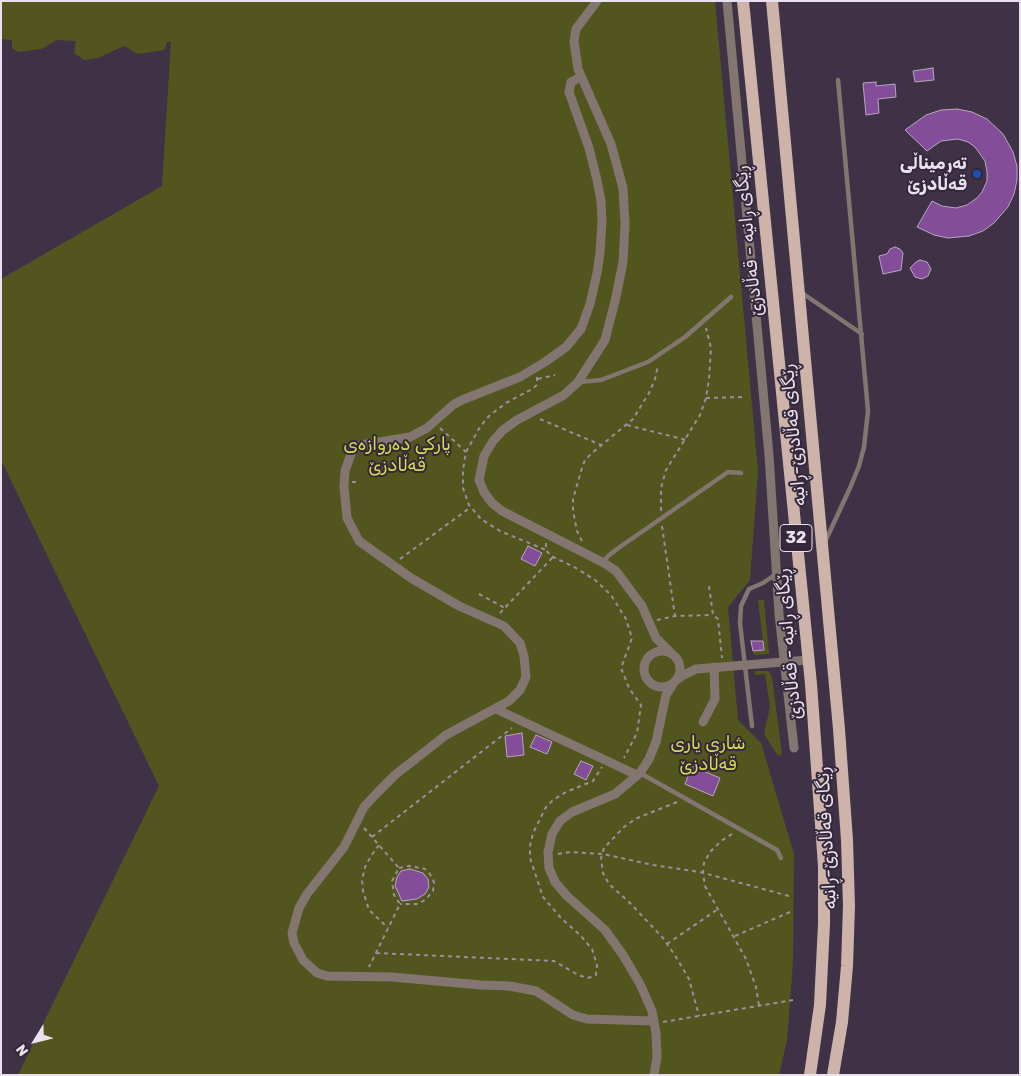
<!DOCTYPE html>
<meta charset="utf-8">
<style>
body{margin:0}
#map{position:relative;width:1021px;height:1076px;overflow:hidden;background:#403246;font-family:Rubik,sans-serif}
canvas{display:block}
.frame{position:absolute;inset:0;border:2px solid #eae1ee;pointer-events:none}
.north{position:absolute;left:10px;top:1016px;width:50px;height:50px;-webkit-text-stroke:4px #35283b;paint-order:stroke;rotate:234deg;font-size:14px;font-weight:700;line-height:20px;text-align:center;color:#eae1ee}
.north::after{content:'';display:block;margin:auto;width:18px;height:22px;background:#eae1ee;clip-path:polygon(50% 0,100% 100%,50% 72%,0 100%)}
</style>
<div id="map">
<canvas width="1021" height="1076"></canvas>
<div class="frame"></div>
<div class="north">N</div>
</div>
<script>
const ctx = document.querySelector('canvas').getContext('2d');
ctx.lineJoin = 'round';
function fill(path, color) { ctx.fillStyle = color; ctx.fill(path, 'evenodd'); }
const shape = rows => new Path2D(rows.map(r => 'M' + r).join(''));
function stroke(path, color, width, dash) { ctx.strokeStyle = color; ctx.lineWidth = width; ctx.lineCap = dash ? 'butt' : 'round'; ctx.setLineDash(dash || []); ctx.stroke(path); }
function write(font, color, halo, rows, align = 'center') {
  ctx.font = font + ' Rubik,Vazirmatn,sans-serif'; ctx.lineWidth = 4; ctx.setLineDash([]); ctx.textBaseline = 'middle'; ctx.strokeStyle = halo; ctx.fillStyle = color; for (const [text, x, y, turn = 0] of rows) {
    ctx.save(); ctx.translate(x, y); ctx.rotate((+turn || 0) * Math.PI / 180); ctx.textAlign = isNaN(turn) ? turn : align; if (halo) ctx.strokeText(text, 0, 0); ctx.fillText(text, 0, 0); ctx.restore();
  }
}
const green = shape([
 [1,1,715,1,758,471,750,580,728,607,738,720,761,743,794,854,793,961,787,1040,779,1075,18,1075,159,786,1,460,1,279,162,186,171,42,167,42,164,50,138,54,124,46,98,58,84,60,74,53,76,41,57,40,41,49,18,52,12,48,12,40,1,39],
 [758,600,764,600,769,653,768,654,754,655,753,651,764,650],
 [755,671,768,671,772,677,782,754,778,756,764,734,770,707,765,674,755,675]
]);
const building = shape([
 [933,68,934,80,915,82,913,71,933,68],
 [876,82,876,86,895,84,896,97,878,99,879,113,866,115,863,83,876,82],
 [957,109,972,112,987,119,1003,134,1013,152,1017,166,1017,180,1014,194,1008,207,994,223,983,231,969,236,948,238,934,235,917,227,932,201,942,206,956,208,967,205,977,198,982,192,987,181,987,172,985,161,975,147,968,142,958,139,941,141,927,151,905,130,926,115,941,110,957,109],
 [895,247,900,249,903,253,901,270,883,274,879,256,887,254,890,249,895,247],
 [920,260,927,262,931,269,928,276,922,279,915,277,910,268,916,262,920,260],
 [528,546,542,553,535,566,521,559,528,546],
 [751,641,763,641,764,650,753,651,751,641],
 [522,733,524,755,507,757,505,736,522,733],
 [536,735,552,742,547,754,530,747,536,735],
 [581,761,593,766,586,780,574,774,581,761],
 [692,766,720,778,713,796,685,784,692,766],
 [410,869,423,873,428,879,429,887,425,894,417,899,402,901,395,886,397,877,401,871,410,869]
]);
const path = shape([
 [537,377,537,385,532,389,506,403,489,416,480,427,466,452,463,470,463,488,469,505,481,519,500,531,546,550],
 [538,379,555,375],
 [706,398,743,397],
 [540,419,601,445],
 [627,425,686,440],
 [440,428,466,452],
 [352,482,358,482],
 [661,511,661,488,666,470,700,415,706,398,709,379,711,348,706,328],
 [662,526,675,616],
 [582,541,577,531,573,511,573,499,582,468,585,460,592,453,633,419,649,393,655,379,658,365],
 [546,543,546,550,551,556,576,568,595,580,611,595,626,619,632,638,621,668,629,688,641,705,637,733,624,758],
 [400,559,471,507],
 [709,586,713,615,718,619,722,658],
 [479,594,505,608],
 [500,613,553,557],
 [657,620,675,616,712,615],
 [677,802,635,819,624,827,604,848,601,858,603,873,609,884,629,902,663,938,676,957,689,979,699,1016],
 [364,828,399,868,392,881,394,895,400,904,369,967],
 [732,834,721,841,710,852,704,863,703,873,705,886,746,959,756,987,759,1006],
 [372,837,512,728],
 [379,845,371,856,365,867,362,880,363,891,369,910,388,928],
 [558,854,570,852,603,854,653,865,700,872,789,896],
 [399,868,409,866,425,869,430,874,434,882,433,891,425,900,418,904,400,904],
 [735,936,790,912],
 [667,944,718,909],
 [376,953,554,961,578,975,588,978,596,975,597,965,592,949,580,935,561,918,543,897,530,858,530,846,533,833,546,807,553,800,566,792,593,781,602,767],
 [663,1022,793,1000]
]);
const lane = shape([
 [802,293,862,334],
 [579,382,601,380,648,362,685,337,731,297],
 [825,542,850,488,859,466,864,447,868,411,838,80],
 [604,563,607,557,617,549,728,472,741,473],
 [752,726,740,623,741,606,749,589,763,583,776,574],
 [640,773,777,850,781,858]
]);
const street = shape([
 [597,1,576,29,574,41,578,69,611,144,623,188,625,224,623,262,616,297,605,340,578,382,564,395,517,420,503,430,493,441,484,456,479,480,484,492,492,503,502,511,604,563,616,571,642,606,656,638,672,654],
 [727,1,769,455,779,614,794,748],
 [581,77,571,82,569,92,589,148,597,180,601,201,602,221,600,253,597,273,590,304,581,329,566,347,545,362,520,377,462,400,453,405,427,428,410,437,361,445,352,451,345,471,344,487,347,518,359,541,411,578,459,606,504,626,520,643,524,656,526,677,520,690,509,701,446,735,395,775,377,793,364,807,344,847,307,894,299,908,292,933,294,943,303,960,317,973,327,976,392,977,481,985,509,986,536,991,573,1015,587,1019,654,1021],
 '644 669a18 18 0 1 1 36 0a18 18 0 1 1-36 0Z',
 [496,709,637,775],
 [703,722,715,699,714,667],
 [654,1075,657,1057,656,1033,652,1011,640,984,623,955,605,930,567,896,555,882,549,868,548,852,552,834,560,821,572,812,615,794,640,773,649,759,656,742,666,695,675,681,682,676,696,669,808,660]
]);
const primary = shape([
 [743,1,811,684,824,866,824,924,820,1005,810,1075],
 [772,1,839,729,847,840,849,906,847,966,842,1022,833,1075]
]);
const markers = [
 [977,174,5,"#1a4fb4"]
];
const shields = [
 [796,538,32]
];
const shieldNames = [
 ["32",796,538]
];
const poiNames = [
 ["تەرمیناڵی",967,164],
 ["قەڵادزێ",967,185]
];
const streetNames = [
 ["ڕێگای ڕانیە - قەڵادزێ",749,241,-96],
 ["ڕێگای قەڵادزێ-ڕانیە",794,435,-95],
 ["ڕێگای ڕانیە - قەڵادزێ",789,644,-95],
 ["ڕێگای قەڵادزێ-ڕانیە",827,838,-93]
];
const parkNames = [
 ["پارکی دەروازەی",397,445],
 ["قەڵادزێ",397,466],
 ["شاری یاری",708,744],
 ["قەڵادزێ",708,765]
];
fill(green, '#53551e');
fill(building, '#834d99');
stroke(building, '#b8a7bf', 1);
stroke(path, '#9a8e9f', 2, [4, 4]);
stroke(lane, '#837671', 4.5);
stroke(street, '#837671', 9);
stroke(primary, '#cdb3a9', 12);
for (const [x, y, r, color] of markers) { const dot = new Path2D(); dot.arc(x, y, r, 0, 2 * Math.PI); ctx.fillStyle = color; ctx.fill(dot); stroke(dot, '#35283b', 2); }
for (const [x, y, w] of shields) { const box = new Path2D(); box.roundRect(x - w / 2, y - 13.5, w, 27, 4); ctx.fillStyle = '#35283b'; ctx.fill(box); stroke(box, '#eae1ee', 1); }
write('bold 16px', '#eae1ee', null, shieldNames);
write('bold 18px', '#eae1ee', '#35283b', poiNames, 'right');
write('18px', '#eae1ee', '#35283b', streetNames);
write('18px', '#d6dc51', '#35283b', parkNames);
</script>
